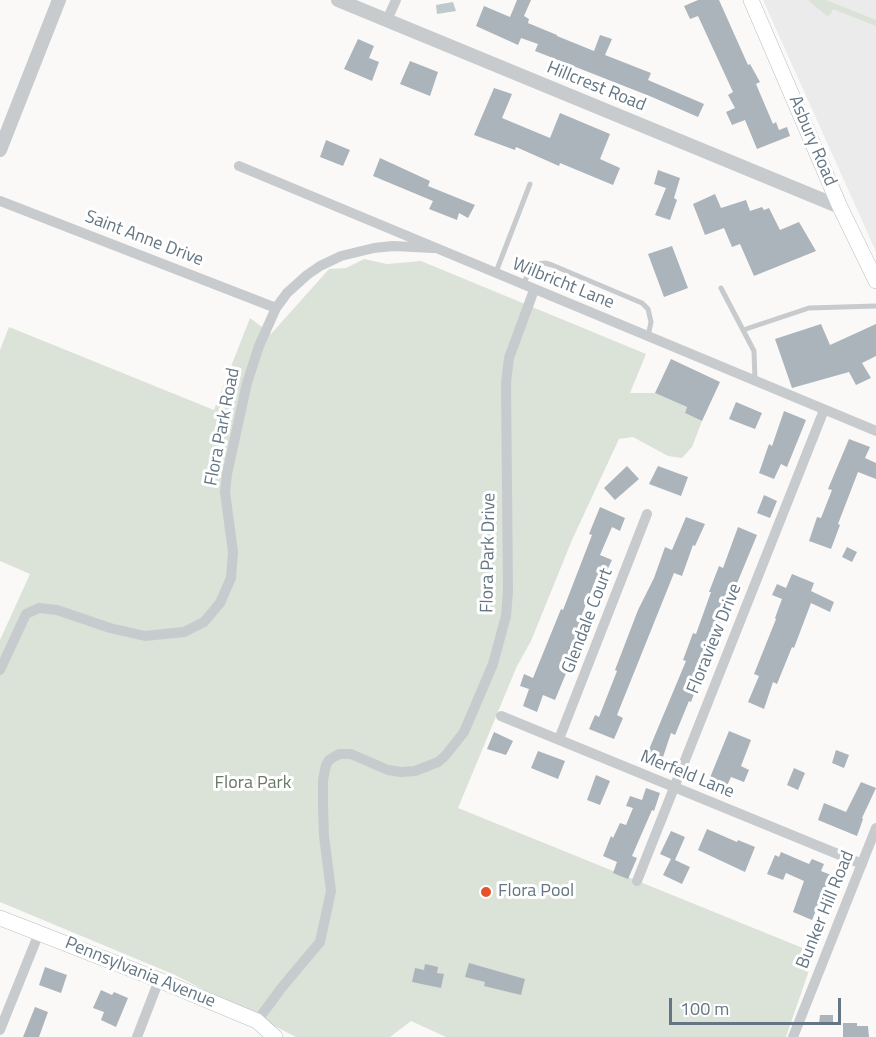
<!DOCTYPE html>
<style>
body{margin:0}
#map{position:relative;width:876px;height:1037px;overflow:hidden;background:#faf9f7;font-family:"Titillium Web",sans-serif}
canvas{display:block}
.scale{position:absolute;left:669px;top:998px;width:172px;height:27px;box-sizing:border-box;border:3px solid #647683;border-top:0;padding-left:8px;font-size:18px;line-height:21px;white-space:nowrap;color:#647683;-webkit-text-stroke:4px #fff;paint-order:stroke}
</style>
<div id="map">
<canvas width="876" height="1037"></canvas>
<div class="scale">100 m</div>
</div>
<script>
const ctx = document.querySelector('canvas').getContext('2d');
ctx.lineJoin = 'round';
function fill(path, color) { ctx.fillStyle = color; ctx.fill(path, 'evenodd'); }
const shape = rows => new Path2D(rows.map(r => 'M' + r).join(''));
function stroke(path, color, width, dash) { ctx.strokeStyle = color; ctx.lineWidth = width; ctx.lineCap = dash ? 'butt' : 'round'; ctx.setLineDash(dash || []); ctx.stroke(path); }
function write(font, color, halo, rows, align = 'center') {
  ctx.font = font + ' "Titillium Web",sans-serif'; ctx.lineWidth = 6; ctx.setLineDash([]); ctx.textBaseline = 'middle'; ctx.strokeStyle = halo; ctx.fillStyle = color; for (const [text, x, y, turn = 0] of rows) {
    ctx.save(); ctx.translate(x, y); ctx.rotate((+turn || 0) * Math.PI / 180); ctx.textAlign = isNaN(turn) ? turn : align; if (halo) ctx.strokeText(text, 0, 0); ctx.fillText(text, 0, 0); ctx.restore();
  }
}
const built = shape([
 [763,0,876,0,876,252,865,227]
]);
const green = shape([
 [808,0,826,0,876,20,876,26,833,9,830,15,827,16],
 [364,259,387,264,421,261,646,354,630,393,655,393,687,407,685,413,702,421,692,447,682,458,668,456,633,437,619,439,572,540,531,641,517,666,458,808,815,953,786,1037,446,1037,411,1021,390,1037,296,1037,175,975,0,902,0,640,30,574,0,561,0,350,9,327,214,410,250,318,271,334,329,269,346,268]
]);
const water = shape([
 [453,2,456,11,437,14,436,5]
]);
const building = shape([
 [517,0,531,0,524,16,529,19,528,23,557,35,557,36,594,51,600,35,612,39,605,55,651,73,648,80,704,104,698,117,652,97,535,51,538,44,521,38,518,45,476,26,484,6,510,17],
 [698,0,719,0,748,65,750,64,760,82,756,84,773,124,776,122,779,130,787,127,790,136,757,149,745,120,732,125,726,112,735,108,728,95,733,92,698,16,690,19,684,6],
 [358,39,374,46,369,58,379,62,372,81,344,69],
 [410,61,438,72,430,96,400,84],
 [494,88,512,94,502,118,550,138,560,113,610,134,600,159,620,168,613,185,560,163,559,166,516,147,515,150,474,135],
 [326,140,350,150,343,166,320,157],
 [380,158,430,181,428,186,475,205,468,218,459,213,457,220,429,209,433,201,373,176],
 [658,170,680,178,674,198,677,200,670,220,655,215,666,188,654,184],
 [715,194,721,208,746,200,750,211,762,207,764,210,769,208,780,230,799,222,816,251,754,276,740,244,732,247,724,228,705,235,693,204],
 [672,246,688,288,664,297,648,254],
 [821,324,830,345,876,324,876,356,862,363,871,378,856,385,849,372,792,388,775,339],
 [671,359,720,382,702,421,685,413,687,407,655,393],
 [736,402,762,413,755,429,729,419],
 [784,411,806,420,787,467,781,464,774,479,759,473,769,444,772,446],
 [849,439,870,447,865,458,876,463,876,479,858,472,838,524,840,525,831,549,809,541,817,517,821,518,832,490,828,489],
 [627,466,639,479,615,500,604,488],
 [658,466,688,477,681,496,649,484],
 [764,495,777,501,770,518,757,513],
 [600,507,625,518,620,531,612,527,600,555,612,560,603,579,597,576,581,617,588,620,555,700,543,695,537,712,523,706,529,689,520,686,524,674,533,678,561,609,563,610,592,535,589,534],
 [686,517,705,524,695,546,693,545,682,576,674,573,617,715,623,718,614,739,589,729,595,715,599,717,617,671,615,670,638,610,654,578,665,547,672,550],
 [738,527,757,535,716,634,712,632,703,654,708,656,691,702,689,701,675,735,671,733,660,766,645,759,686,661,683,660,693,633,696,634,711,592,709,592,719,566,723,568],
 [847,547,857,552,852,562,842,557],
 [792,574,814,583,811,591,834,602,830,612,811,603,794,648,792,647,777,684,773,682,764,709,748,702,759,676,754,674,776,619,775,618,782,599,772,595,777,584,786,588],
 [729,731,751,740,741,766,749,770,744,782,731,777,726,788,709,780],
 [494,732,513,741,506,755,487,749],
 [836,750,849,755,844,768,832,763],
 [538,751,565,761,558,779,531,768],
 [794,768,805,773,798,790,787,785],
 [596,775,610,781,600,805,587,800],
 [861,782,876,788,862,818,863,819,857,836,818,820,824,803,846,812],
 [646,788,660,793,654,811,652,810,632,856,637,858,628,879,613,873,617,862,603,856,611,836,613,838,620,823,626,825,633,808,626,806,630,796,642,800],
 [707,829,737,842,738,840,755,847,745,872,698,850],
 [671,831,685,837,675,860,690,867,682,884,663,875,671,859,660,854],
 [781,852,809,864,812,859,824,864,821,871,831,875,812,920,793,912,804,881,786,873,783,880,767,874,775,855,779,857],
 [469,963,525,979,521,995,484,986,485,982,465,977],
 [425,964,438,967,437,973,444,974,441,988,412,982,415,968,424,970],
 [45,967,67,975,61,993,39,985],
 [101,990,112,995,114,992,128,998,116,1027,101,1020,104,1012,93,1008],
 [35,1007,48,1012,39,1037,23,1037],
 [820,1015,833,1015,833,1025,819,1024],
 [843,1023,857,1023,857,1026,868,1026,869,1037,843,1037]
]);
const service = shape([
 [496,272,530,184],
 [523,284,531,269,538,264,545,263,552,265,642,303,648,309,651,322,648,336],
 [721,288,754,351,755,380],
 [743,330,809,308,876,306]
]);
const minor = shape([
 [387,20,396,0],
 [239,166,876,431],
 [0,201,276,308],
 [0,670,26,614,39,608,57,610,110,628,145,636,184,632,204,622,220,603,231,578,233,552,225,492,227,474,247,383,259,346,276,308,287,293,307,275,320,266,341,256,374,248,393,246,433,248],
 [501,716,862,864],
 [559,739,647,514],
 [637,881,824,410],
 [257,1021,283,986,320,942,331,891,324,836,323,806,323,780,326,765,329,760,339,754,351,754,388,770,401,772,415,771,438,762,445,756,464,732,493,664,506,616,508,591,506,383,509,358,534,290],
 [0,1030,39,933],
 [137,1037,159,980],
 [793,1037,876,828]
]);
const tertiary = shape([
 [338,0,840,207],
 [0,150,59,0]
]);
const secondary = shape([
 [751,0,840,207,876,281],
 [0,918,159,980,257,1021,275,1037]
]);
const markers = [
 [486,892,6,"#e7512a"]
];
const streetNames = [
 ["Hillcrest Road",596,87,22],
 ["Asbury Road",812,141,67],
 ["Saint Anne Drive",144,239,21],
 ["Wilbricht Lane",563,284,22],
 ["Flora Park Road",223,427,-79],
 ["Flora Park Drive",489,553,-89],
 ["Glendale Court",588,621,-69],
 ["Floraview Drive",715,639,-68],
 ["Merfeld Lane",687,775,22],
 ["Bunker Hill Road",826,910,-68],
 ["Pennsylvania Avenue",140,973,22]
];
const parkNames = [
 ["Flora Park",253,784]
];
const poiNames = [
 ["Flora Pool",498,892]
];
fill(built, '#eaebea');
fill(green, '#dbe2d8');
fill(water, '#bdc9cd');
fill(building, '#abb4ba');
stroke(secondary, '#b9bfc3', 16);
stroke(service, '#c7cbce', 5);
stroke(minor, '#c7cbce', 10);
stroke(tertiary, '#c7cbce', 14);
stroke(secondary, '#fff', 15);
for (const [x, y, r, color] of markers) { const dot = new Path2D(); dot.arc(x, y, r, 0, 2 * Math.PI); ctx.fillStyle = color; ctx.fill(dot); stroke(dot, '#fff', 2); }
write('18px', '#647683', '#fff', streetNames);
write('18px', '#687a63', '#fff', parkNames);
write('18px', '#647683', '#fff', poiNames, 'left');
</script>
